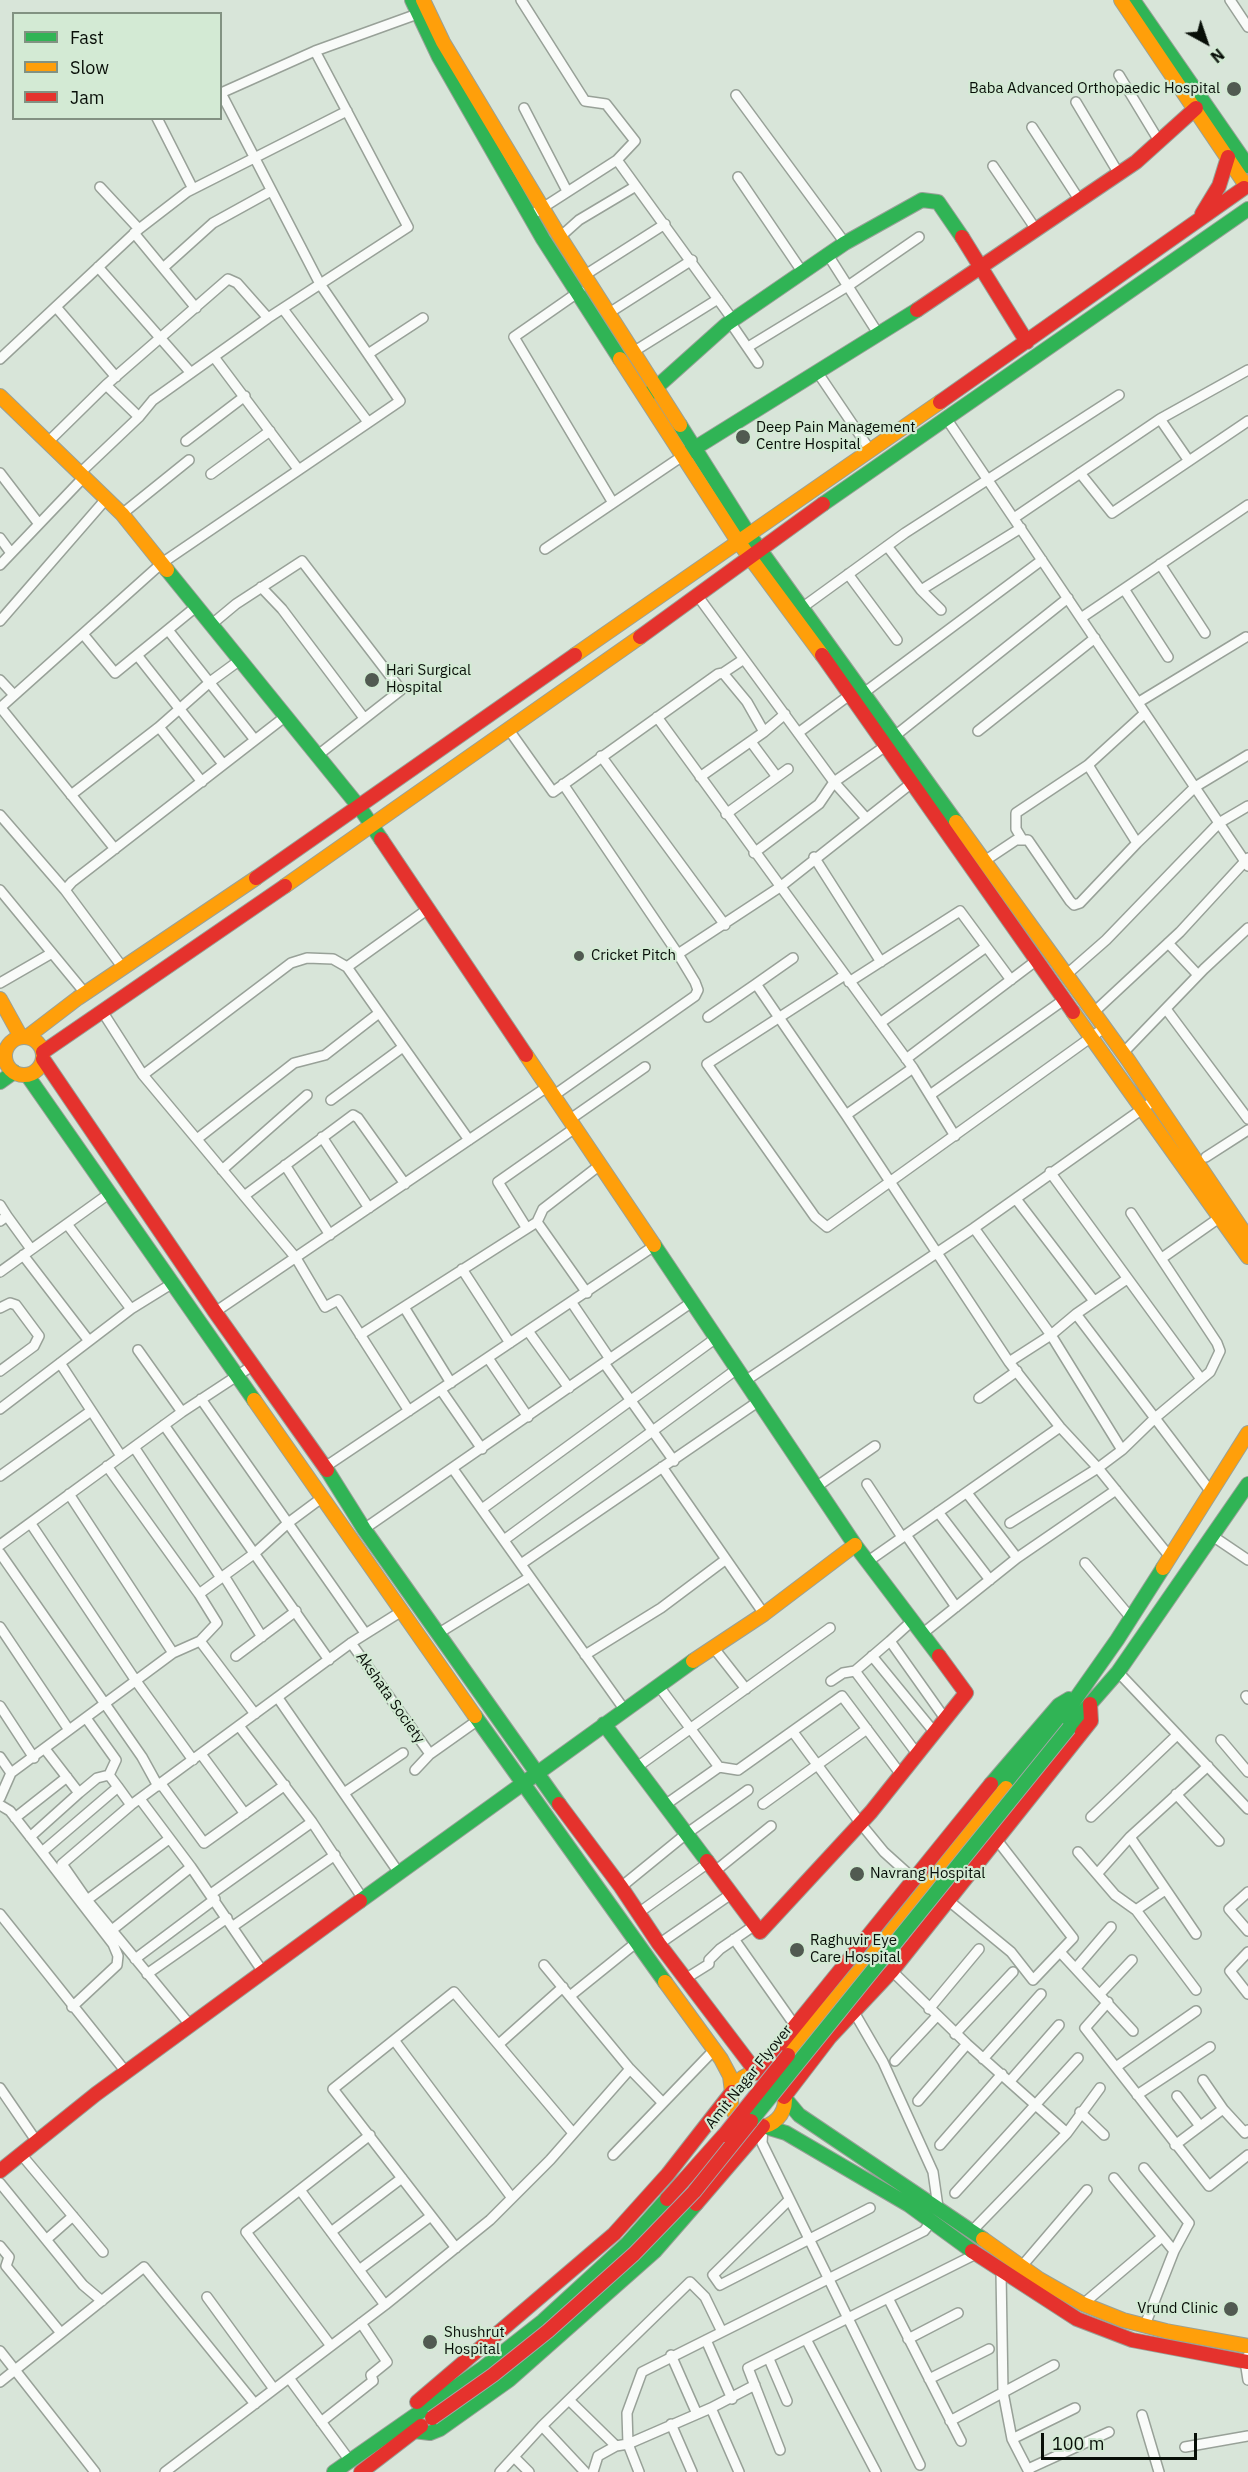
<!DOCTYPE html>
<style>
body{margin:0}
#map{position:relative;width:1248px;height:2472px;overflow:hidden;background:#d8e5d9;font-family:"IBM Plex Sans",sans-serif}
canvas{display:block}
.legend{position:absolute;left:12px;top:12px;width:210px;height:108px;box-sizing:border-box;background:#d3ead4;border:2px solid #829282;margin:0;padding:8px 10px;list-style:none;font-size:18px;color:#080f08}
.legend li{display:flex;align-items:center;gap:12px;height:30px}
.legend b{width:30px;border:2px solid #829282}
.north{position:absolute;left:1176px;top:12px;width:60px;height:60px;-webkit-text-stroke:4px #d3ead4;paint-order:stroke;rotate:140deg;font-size:16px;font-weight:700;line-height:24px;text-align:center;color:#080f08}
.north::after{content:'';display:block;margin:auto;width:21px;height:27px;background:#080f08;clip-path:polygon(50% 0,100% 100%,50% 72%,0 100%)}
.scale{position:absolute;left:1041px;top:2433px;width:156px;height:27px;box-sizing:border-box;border:3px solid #080f08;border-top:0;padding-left:8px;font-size:18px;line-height:21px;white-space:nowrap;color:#080f08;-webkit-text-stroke:4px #d3ead4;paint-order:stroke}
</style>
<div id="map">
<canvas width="1248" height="2472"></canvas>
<ul class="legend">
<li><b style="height:8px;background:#30b455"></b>Fast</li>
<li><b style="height:8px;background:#ff9f0a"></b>Slow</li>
<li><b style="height:8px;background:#e5322d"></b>Jam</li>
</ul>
<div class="north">N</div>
<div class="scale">100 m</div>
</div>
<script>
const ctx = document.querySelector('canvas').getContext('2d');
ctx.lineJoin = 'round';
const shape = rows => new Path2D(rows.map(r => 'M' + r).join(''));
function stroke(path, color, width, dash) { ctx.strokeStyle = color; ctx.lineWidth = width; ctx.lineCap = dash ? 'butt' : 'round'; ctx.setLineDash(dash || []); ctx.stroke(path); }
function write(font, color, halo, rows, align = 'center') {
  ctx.font = font + ' "IBM Plex Sans",sans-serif'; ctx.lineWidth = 4.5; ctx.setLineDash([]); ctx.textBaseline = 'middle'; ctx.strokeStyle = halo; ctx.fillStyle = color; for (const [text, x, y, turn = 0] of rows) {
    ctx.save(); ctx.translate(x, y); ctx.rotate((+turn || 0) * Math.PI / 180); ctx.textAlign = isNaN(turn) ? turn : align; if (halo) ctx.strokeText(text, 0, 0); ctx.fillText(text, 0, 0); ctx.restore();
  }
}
const street = shape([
 [521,0,585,101,606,104,635,141,617,160,733,320],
 [1230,0,1248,27],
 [1119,75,1159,141],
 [736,95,845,243],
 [1076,102,1119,174],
 [524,108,567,191],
 [157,118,193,189],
 [1032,127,1080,201],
 [993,166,1037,231],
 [738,177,803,273],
 [530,216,617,160],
 [139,229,187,192,347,111],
 [134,233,196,308],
 [560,237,579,220,636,186],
 [828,255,879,335],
 [98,267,191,373],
 [163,268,213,223,271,191],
 [585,275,665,224],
 [580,291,514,337,613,503],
 [56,307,116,377],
 [283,309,368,422],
 [609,313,692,260],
 [268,318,408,227,315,51,423,12],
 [730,322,758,363],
 [748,347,848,286,919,237],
 [633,352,718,299],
 [368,354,423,318],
 [214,357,298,469],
 [0,359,139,229,100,187],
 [818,373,870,450],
 [106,385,228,279,237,283,268,318,153,400,139,417],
 [946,418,1248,866],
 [1160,419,1189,461],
 [186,441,245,396],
 [48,442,106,385,139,417,80,473],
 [0,473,39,524],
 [1080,473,1112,513,1248,421],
 [211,474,270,431],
 [122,514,189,460],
 [1014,518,1160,419,1248,370],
 [0,538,11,553],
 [887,546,921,590,941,610],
 [545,549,684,455],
 [1160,564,1205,633],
 [0,565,84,477],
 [848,574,897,640],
 [261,587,282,609,364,718],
 [1124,589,1168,657],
 [921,590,1021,528],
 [697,595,834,782,887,745],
 [803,607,905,533,1119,395],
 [1081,618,1248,505],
 [0,621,106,499],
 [212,624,236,604,302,561,401,690,318,755],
 [168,630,255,740],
 [83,634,115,673,197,606],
 [137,655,223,764],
 [723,673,744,659],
 [0,680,14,695],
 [865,692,1042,560],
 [1139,702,1246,637],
 [0,708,162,563,400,401,320,284,221,93,315,51],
 [1,708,115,849],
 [657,717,913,1068,955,1136],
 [159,727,210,682,240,660],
 [509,730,553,792,718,674,723,673,747,702,764,732],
 [978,731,1095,638],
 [798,733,851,694],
 [896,735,1068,598],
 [751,742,777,777],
 [601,756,725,925],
 [1088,765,1137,843],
 [700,777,764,732,785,714],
 [563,784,678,954,780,887,913,782],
 [71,795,159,727,202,782],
 [726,814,788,769],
 [0,815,65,890],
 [1022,839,1016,829,1016,813,1088,765,1145,713],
 [754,853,819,804,834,782,866,818],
 [814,857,881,962],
 [986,860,1016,840,1028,840,1070,901,1074,905,1080,903,1137,843,1195,787,1248,755],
 [0,890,85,993],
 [1168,943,1198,975],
 [793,958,756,984,846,1115,1009,1362,1060,1427,1098,1468,1170,1557],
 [347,967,428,909],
 [123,968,65,890,72,882,286,716],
 [845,975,707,1064,815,1217,827,1227,1104,1028],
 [1066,975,1106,940,1219,823,1248,806],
 [849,982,960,911,1011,980],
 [0,983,52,953],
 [1166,1009,1248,1119],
 [102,1011,143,1075,296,1258,325,1307,338,1300,409,1411],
 [1093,1013,1180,932,1248,858],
 [708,1017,756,984],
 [880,1023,986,947],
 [1123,1053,1204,969,1248,928],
 [906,1059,1037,960],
 [143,1075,291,963,307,958,333,959,347,967,469,1140],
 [930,1095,1065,999],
 [553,1096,695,996,698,990,695,982,678,954],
 [331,1100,403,1047],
 [846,1115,913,1068],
 [569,1120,645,1067],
 [322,1137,369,1208],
 [197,1139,294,1063,325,1055,379,1013],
 [1206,1157,1248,1130],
 [285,1165,330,1235],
 [222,1170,307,1095],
 [1050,1172,1201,1379],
 [244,1196,353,1115,358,1118,405,1184],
 [1016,1199,1094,1301],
 [0,1205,7,1216],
 [0,1221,7,1216,31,1249],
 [67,1224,131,1309],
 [526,1227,498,1182,575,1128],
 [974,1228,1051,1335,1122,1450,1098,1468,1010,1523],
 [23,1255,89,1341],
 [1162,1258,1219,1218],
 [462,1269,510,1343],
 [0,1272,110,1193],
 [587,1293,537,1222,543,1209,600,1165],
 [572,1303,610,1359],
 [404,1307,451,1383],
 [0,1308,10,1303,16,1305,39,1336,34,1346,0,1371],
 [215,1312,547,1087],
 [1076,1314,1211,1492],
 [528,1331,569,1388],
 [360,1335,537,1222],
 [138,1350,182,1412],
 [488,1358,528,1417],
 [1009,1362,1051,1335,1076,1314,1127,1279],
 [60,1363,121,1456],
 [604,1363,674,1461],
 [745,1381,974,1228,1155,1100],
 [441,1390,482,1449],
 [979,1398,1017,1371],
 [201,1399,365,1633],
 [0,1409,131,1309,173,1283],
 [164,1425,329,1660],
 [134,1447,221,1578],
 [1122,1450,1155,1418,1210,1372,1220,1351,1217,1343,1131,1213],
 [325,1467,654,1246],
 [662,1467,764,1614],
 [453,1469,624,1709],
 [0,1476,91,1411],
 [867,1484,902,1537],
 [816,1487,875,1446],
 [967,1493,1017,1558],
 [69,1494,173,1653],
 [482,1509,716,1338],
 [938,1512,990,1580],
 [31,1524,136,1681,193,1760],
 [364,1529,692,1302],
 [906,1535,956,1607],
 [1214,1537,1248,1560],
 [504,1540,737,1369],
 [0,1545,182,1412,252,1366],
 [0,1553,142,1757,158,1786],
 [867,1562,1060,1427],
 [1085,1563,1131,1618],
 [521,1564,759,1401],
 [224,1576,262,1637],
 [199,1594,255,1553,288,1523,323,1497],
 [0,1627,69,1730],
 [439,1633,530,1577],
 [922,1634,1017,1558,1116,1490],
 [200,1641,255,1714],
 [890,1641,912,1621],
 [351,1643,430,1754],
 [713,1647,746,1689],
 [585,1655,661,1608,725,1560],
 [236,1656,296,1611],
 [872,1656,935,1733],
 [1118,1672,1248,1809],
 [831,1681,843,1673,855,1671],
 [658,1685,719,1767,665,1805],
 [1246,1696,1248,1699],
 [278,1698,399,1873],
 [0,1706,34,1758],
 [86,1718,116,1760,109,1775],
 [239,1726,312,1822,363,1899],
 [793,1732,861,1824,884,1852,914,1879],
 [1221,1740,1248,1772],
 [45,1749,79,1793,97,1778,109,1775,118,1787],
 [201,1754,245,1814],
 [918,1755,855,1671,890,1641,946,1720],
 [0,1757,11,1773],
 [637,1767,830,1628],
 [719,1767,738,1770,842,1696,902,1776],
 [415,1770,430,1754,478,1720],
 [161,1784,204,1843,285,1785],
 [344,1793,403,1753],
 [1176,1794,1219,1841],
 [0,1798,11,1773,173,1653,200,1641,217,1623,199,1594,107,1466],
 [763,1804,867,1729],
 [0,1805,10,1811,42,1852,113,1944,118,1956,117,1965,72,2007],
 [1091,1817,1177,1735],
 [15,1818,67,1777],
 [30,1837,79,1793],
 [1130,1837,1196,1934],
 [42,1852,118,1787,131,1805],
 [1078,1852,1115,1895,1136,1910,1196,1990],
 [191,1867,263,1972],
 [714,1872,771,1826],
 [1097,1874,1130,1837,1208,1766],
 [621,1887,686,1834,748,1790],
 [1248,1892,1229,1909,1248,1931],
 [211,1894,312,1822],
 [87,1900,169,1839],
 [949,1901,1011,1952,1033,1980,1073,1938,997,1840],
 [1136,1910,1165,1890],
 [0,1914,126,2072],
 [637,1914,708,1863],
 [232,1927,335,1855],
 [112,1930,191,1867,140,1799],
 [734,1939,796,2027],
 [659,1944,731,1894],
 [1060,1952,1133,2031],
 [1248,1952,1230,1971,1248,1994],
 [135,1959,215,1899],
 [544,1965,630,2069,662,2102],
 [1076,1968,1111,1927],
 [892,1971,967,2044,1067,2133,972,2231],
 [147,1974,227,1918],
 [685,1979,709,1964,709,1960,720,1949,755,1925],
 [1100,1994,1132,1960],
 [570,1996,637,1942],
 [1108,2002,1085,2028,1209,2186,1248,2155],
 [929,2009,979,1949],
 [854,2012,883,2062,933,2172,938,2207],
 [190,2025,87,1900,62,1864,131,1805,351,1643,402,1611],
 [955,2034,1013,1972],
 [394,2040,512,2198],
 [499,2044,563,1987],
 [983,2059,1041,1994],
 [895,2061,937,2016],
 [1116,2067,1196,2011],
 [1010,2081,1059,2025],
 [0,2088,37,2142],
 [1137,2095,1210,2047],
 [1177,2096,1200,2126],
 [918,2101,967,2044],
 [1223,2109,1245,2133,1248,2130],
 [1080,2112,1104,2135],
 [763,2127,762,2143,920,2465],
 [1067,2133,1100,2088],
 [940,2145,1002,2074],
 [1175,2145,1223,2109,1203,2080],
 [20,2153,103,2252],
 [613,2155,714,2050],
 [1144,2168,1189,2223,1174,2251,1145,2325],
 [1114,2178,1174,2251],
 [0,2183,83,2285,102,2301],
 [300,2190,385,2305],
 [955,2193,1078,2058],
 [789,2200,713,2275,720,2285,870,2208],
 [331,2232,402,2178],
 [47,2239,73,2216],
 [0,2246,9,2257,6,2266,61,2333],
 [456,2248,333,2089,454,1992,573,2133],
 [1022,2266,1087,2190],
 [359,2270,431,2216],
 [1001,2272,1003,2392,1012,2439,1029,2472],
 [207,2297,274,2389],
 [888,2298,961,2441],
 [1083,2304,1162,2237],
 [722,2332,924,2231,931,2222],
 [908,2339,958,2313],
 [706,2340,732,2399],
 [807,2341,876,2472],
 [331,2346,246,2232,370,2135],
 [0,2351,15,2370,144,2267,255,2404],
 [671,2355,697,2414],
 [1247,2357,1245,2361,1248,2380],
 [769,2359,787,2401],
 [289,2378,350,2461],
 [929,2379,989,2349],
 [0,2382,15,2370,95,2472],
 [570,2401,616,2446],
 [711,2408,739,2472],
 [1142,2415,1159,2472],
 [950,2421,1054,2365],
 [321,2422,373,2381,371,2375,387,2362,361,2323],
 [671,2424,692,2472],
 [542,2426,585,2472],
 [1012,2439,1075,2408],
 [1185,2447,1248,2436],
 [780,2450,748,2368,976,2254],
 [514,2457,529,2472],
 [1028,2469,1109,2432],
 [165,2472,385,2305,490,2220,550,2160,630,2069],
 [500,2472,542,2426,690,2282,705,2297,722,2332,642,2372,627,2413,628,2444,639,2472],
 [593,2472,598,2456,616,2446,628,2444,711,2408,755,2385]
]);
const fast = shape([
 [412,0,439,57,543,239,620,359],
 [1133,0,1248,166],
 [650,393,727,324,845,243,922,200,938,202,962,237],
 [680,425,748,533,956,822],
 [687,453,917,310],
 [823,504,1248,209],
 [167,570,360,808,381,839],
 [27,1075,254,1400],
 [0,1082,14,1072],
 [654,1245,855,1545,939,1656],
 [327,1470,364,1529,559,1804],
 [475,1716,665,1982],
 [604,1724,707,1861],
 [1069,1728,1118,1672,1248,1484],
 [991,1784,1059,1705,1069,1699],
 [1006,1788,1060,1721,1117,1640,1163,1568],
 [360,1901,693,1661],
 [784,2097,799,2115,983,2239],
 [763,2126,786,2133,909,2205,972,2251],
 [414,2431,430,2433,440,2429,509,2380,655,2251,696,2204],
 [334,2472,483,2368,543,2321,627,2244,667,2199]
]);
const slow = shape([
 [423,0,443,42,560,237,680,425],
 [1121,0,1245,184],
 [620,359,737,540,822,655],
 [0,396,122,514,167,570],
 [575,655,940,402],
 [956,822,1128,1060,1248,1238],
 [285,886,640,637],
 [0,999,21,1037],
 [1073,1012,1248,1257],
 [27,1037,78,998,256,878],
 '5 1056a19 19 0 1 1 38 0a19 19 0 1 1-38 0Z',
 [526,1055,654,1245],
 [254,1400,475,1716],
 [1163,1568,1248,1433],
 [693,1661,764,1614,855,1545],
 [665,1982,721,2059,730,2076,732,2092],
 [788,2055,871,1957,1006,1788],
 '731 2100a27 27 0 1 1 54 0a27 27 0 1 1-54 0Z',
 [983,2239,1039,2279,1083,2304,1123,2320,1166,2331,1248,2346]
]);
const jam = shape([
 [1202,214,1219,186,1228,157],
 [962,237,1027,342],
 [917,310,1136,162,1196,108],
 [940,402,1244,188],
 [640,637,823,504],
 [822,655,1073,1012],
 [381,839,526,1055],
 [256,878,575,655],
 [43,1052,285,886],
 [43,1059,215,1312,327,1470],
 [559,1804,621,1887,659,1944,757,2073],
 [707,1861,760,1932,871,1812,966,1693,939,1656],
 [757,2073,991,1784],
 [784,2097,830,2037,892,1971,1091,1721,1090,1704],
 [0,2171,96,2094,360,1901],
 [667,2199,724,2135],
 [696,2204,763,2126],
 [972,2251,1077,2319,1132,2340,1248,2362],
 [417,2402,614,2234,668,2174,732,2092],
 [361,2472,421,2426]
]);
const fastBridge = shape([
 [751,2121,1069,1728]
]);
const jamBridge = shape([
 [724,2135,788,2055],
 [432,2418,493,2375,548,2331,634,2254,694,2192,751,2121]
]);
const markers = [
 [1234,89,8,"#515a51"],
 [743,437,8,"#515a51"],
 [372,680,8,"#515a51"],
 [579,956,6,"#515a51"],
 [857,1874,8,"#515a51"],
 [797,1950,8,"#515a51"],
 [1231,2309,8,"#515a51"],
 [430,2342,8,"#515a51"]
];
const poiNames = [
 ["Baba Advanced Orthopaedic Hospital",1220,89,"right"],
 ["Deep Pain Management",756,428],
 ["Centre Hospital",756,445],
 ["Hari Surgical",386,671],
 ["Hospital",386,688],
 ["Cricket Pitch",591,956],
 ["Navrang Hospital",870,1874],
 ["Raghuvir Eye",810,1941],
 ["Care Hospital",810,1958],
 ["Vrund Clinic",1218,2309,"right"],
 ["Shushrut",444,2333],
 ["Hospital",444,2350]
];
const streetNames = [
 ["Akshata Society",390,1698,55],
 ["Amit Nagar Flyover",749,2077,-51]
];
stroke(street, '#98a198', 12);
stroke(fast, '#98a198', 16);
stroke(slow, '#98a198', 16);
stroke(jam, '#98a198', 16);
stroke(street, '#f9fbf9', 9);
stroke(fast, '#30b455', 14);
stroke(slow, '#ff9f0a', 14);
stroke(jam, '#e5322d', 14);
stroke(fastBridge, '#a4a7aa', 16, []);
stroke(jamBridge, '#a4a7aa', 16, []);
stroke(fastBridge, '#30b455', 14);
stroke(jamBridge, '#e5322d', 14);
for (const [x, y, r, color] of markers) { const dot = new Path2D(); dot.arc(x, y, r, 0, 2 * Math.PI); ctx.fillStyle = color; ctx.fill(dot); stroke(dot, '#d3ead4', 2); }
write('15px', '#080f08', '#d3ead4', poiNames, 'left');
write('15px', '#080f08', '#d3ead4', streetNames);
</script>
